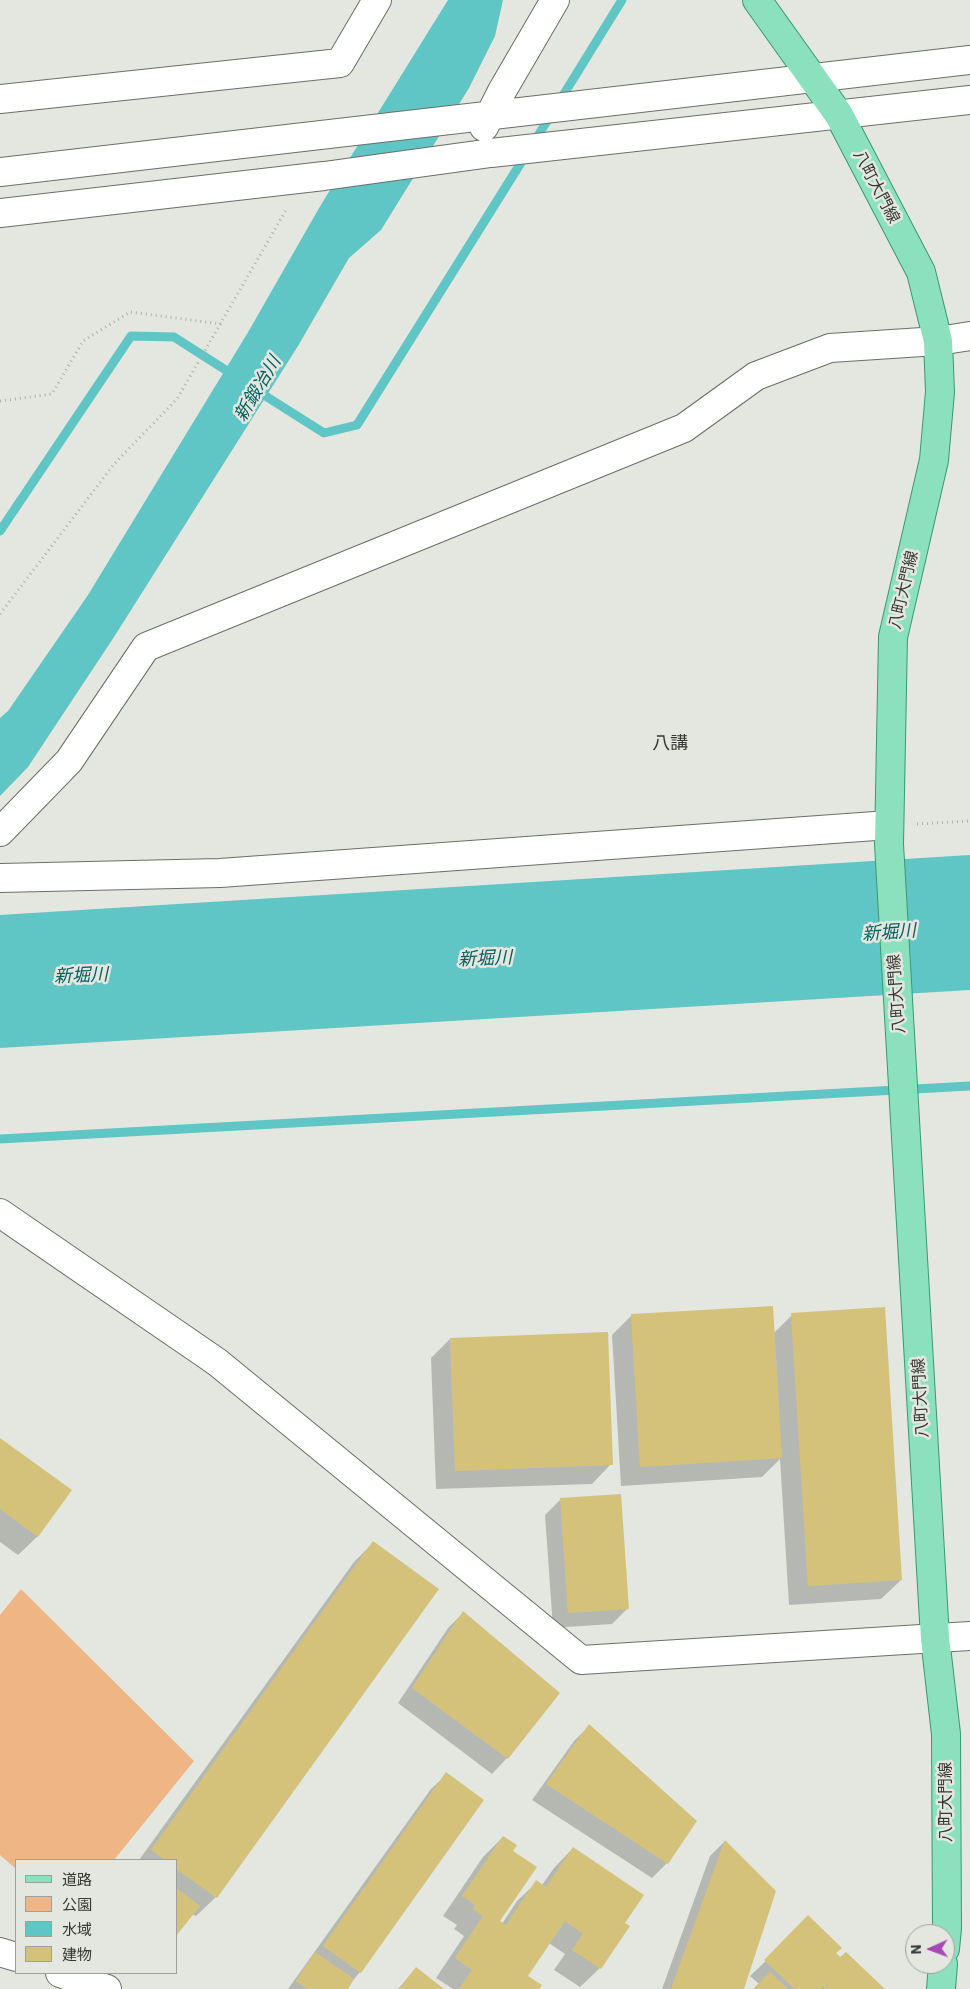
<!DOCTYPE html>
<meta charset="utf-8">
<style>
body{margin:0}
#map{position:relative;width:970px;height:1989px;overflow:hidden;background:#e3e7df;font-family:"IBM Plex Sans","Noto Sans JP",sans-serif}
canvas{display:block}
.legend{position:absolute;left:15px;top:1859px;width:162px;height:115px;box-sizing:border-box;background:#e3e7df;border:1px solid #9ea19b;margin:0;padding:6px 9px;list-style:none;font-size:15px;color:#363734}
.legend li{display:flex;align-items:center;gap:10px;height:25px}
.legend b{width:25px;border:1px solid #9ea19b}
.north{position:absolute;left:905px;top:1924px;width:50px;height:50px;box-sizing:border-box;background:#e3e7df;border:1px solid #9ea19b;border-radius:50%;rotate:268deg;font-size:14px;font-weight:700;line-height:20px;text-align:center;color:#363734}
.north::after{content:'';display:block;margin:auto;width:18px;height:22px;background:#a54ab5;clip-path:polygon(50% 0,100% 100%,50% 72%,0 100%)}
</style>
<div id="map">
<canvas width="970" height="1989"></canvas>
<ul class="legend">
<li><b style="height:6px;background:#8be1be"></b>道路</li>
<li><b style="height:14px;background:#efb584"></b>公園</li>
<li><b style="height:14px;background:#60c5c5"></b>水域</li>
<li><b style="height:14px;background:#d5c27a"></b>建物</li>
</ul>
<div class="north">N</div>
</div>
<script>
const ctx = document.querySelector('canvas').getContext('2d');
ctx.lineJoin = 'round';
function fill(path, color) { ctx.fillStyle = color; ctx.fill(path, 'evenodd'); }
const shape = rows => new Path2D(rows.map(r => 'M' + r).join(''));
function stroke(path, color, width, dash) { ctx.strokeStyle = color; ctx.lineWidth = width; ctx.lineCap = dash ? 'butt' : 'round'; ctx.setLineDash(dash || []); ctx.stroke(path); }
function write(font, color, halo, rows, align = 'center') {
  ctx.font = font + ' "IBM Plex Sans","Noto Sans JP",sans-serif'; ctx.lineWidth = 5; ctx.setLineDash([]); ctx.textBaseline = 'middle'; ctx.strokeStyle = halo; ctx.fillStyle = color; for (const [text, x, y, turn = 0] of rows) {
    ctx.save(); ctx.translate(x, y); ctx.rotate((+turn || 0) * Math.PI / 180); ctx.textAlign = isNaN(turn) ? turn : align; if (halo) ctx.strokeText(text, 0, 0); ctx.fillText(text, 0, 0); ctx.restore();
  }
}
const green = shape([
 [21,1589,194,1761,114,1860,16,1860,16,1869,0,1855,0,1615]
]);
const water = shape([
 [448,0,503,0,495,36,469,88,381,230,349,258,298,346,114,637,28,767,0,796,0,718,8,711,88,595,247,334,322,203],
 [970,855,970,990,0,1048,0,915]
]);
const shadow = shape([
 [632,1315,774,1333,792,1315,901,1580,881,1599,789,1605,780,1459,762,1477,621,1486,612,1335],
 [450,1339,611,1464,592,1484,436,1489,431,1358],
 [0,1440,38,1536,18,1555,0,1542],
 [560,1500,627,1609,612,1624,553,1628,545,1515],
 [373,1543,216,1897,196,1916,192,1914,176,1934,176,1860,139,1860,354,1562],
 [463,1613,558,1693,507,1758,492,1774,398,1703,448,1628],
 [589,1726,667,1863,652,1878,532,1800,574,1741],
 [447,1774,483,1800,360,1972,346,1989,288,1989,431,1789],
 [503,1837,512,1851,499,1922,502,1924,517,1901,537,1882,542,1885,554,1868,573,1848,623,1923,600,1968,580,1987,554,1970,565,1954,549,1943,526,1976,538,1989,453,1989,436,1978,464,1936,454,1929,457,1925,443,1916,483,1857],
 [725,1841,743,1989,662,1989,710,1856],
 [835,1953,883,1989,755,1989,759,1984,750,1976,770,1957],
 [416,1968,442,1989,398,1989]
]);
const stream = shape([
 [559,102,622,0],
 [534,142,552,113],
 [256,390,324,433,357,425,527,153],
 [0,531,131,336,174,337,235,376],
 [0,1139,970,1086]
]);
const building = shape([
 [773,1306,782,1458,640,1467,631,1314],
 [885,1307,902,1580,808,1586,791,1313],
 [608,1332,613,1465,455,1471,450,1338],
 [0,1438,72,1490,38,1537,0,1509],
 [621,1494,629,1609,568,1613,560,1498],
 [373,1541,439,1589,217,1898,176,1869,176,1860,165,1860,151,1850],
 [463,1611,560,1693,508,1759,412,1688],
 [589,1724,697,1821,668,1864,546,1784],
 [446,1772,484,1800,361,1973,323,1946],
 [503,1836,517,1845,513,1851,537,1867,500,1921,506,1925,536,1880,546,1887,573,1847,644,1895,625,1923,630,1926,601,1969,572,1950,583,1934,565,1921,528,1976,542,1985,539,1989,459,1989,472,1970,455,1958,483,1916,473,1909,475,1905,462,1896],
 [725,1840,776,1891,744,1989,671,1989],
 [176,1888,200,1906,176,1936],
 [808,1915,842,1948,836,1953,840,1957,846,1952,885,1989,826,1989,823,1986,821,1989,795,1989,764,1960],
 [315,1952,354,1979,348,1989,308,1989,296,1981],
 [416,1967,444,1989,399,1989],
 [770,1972,788,1989,753,1989]
]);
const path = shape([
 [0,401,52,394,83,341,130,312,221,324],
 [0,614,114,464,177,399,286,210],
 [917,824,970,821]
]);
const minor = shape([
 [0,99,340,63,377,0],
 [484,127,502,91,555,0],
 [0,172,970,60],
 [0,213,324,176,491,153,970,100],
 [0,832,69,761,146,647,684,428,756,376,830,348,938,341,970,336],
 [0,878,220,873,889,825],
 [0,1213,217,1362,581,1660,970,1636],
 [0,1952,16,1957],
 [60,1973,107,1989]
]);
const major = shape([
 [757,0,839,115,921,272,938,341,940,392,934,460,893,637,889,844,935,1638,946,1734,947,1928,945,1949],
 [941,1989,943,1964]
]);
const streetNames = [
 ["八町大門線",876,187,62],
 ["八町大門線",904,590,-77],
 ["八町大門線",897,994,-94],
 ["八町大門線",921,1398,-93],
 ["八町大門線",946,1802,-90]
];
const waterNames = [
 ["新鍛冶川",258,389,-59],
 ["新堀川",889,933,-4],
 ["新堀川",485,959,-2],
 ["新堀川",81,976,-2]
];
const neighbourhoodNames = [
 ["八講",670,744]
];
fill(green, '#efb584');
fill(water, '#60c5c5');
fill(shadow, '#0003');
stroke(stream, '#60c5c5', 9);
fill(building, '#d5c27a');
stroke(minor, '#6b6f67', 30);
stroke(major, '#3b9871', 30);
stroke(path, '#aeb1ab', 3, [1, 4]);
stroke(minor, '#fff', 28);
stroke(major, '#8be1be', 28);
write('16px', '#363734', '#e3e7df', streetNames);
write('italic 18px', '#026060', '#e3e7df', waterNames);
write('18px', '#363734', '#e3e7df', neighbourhoodNames);
</script>
